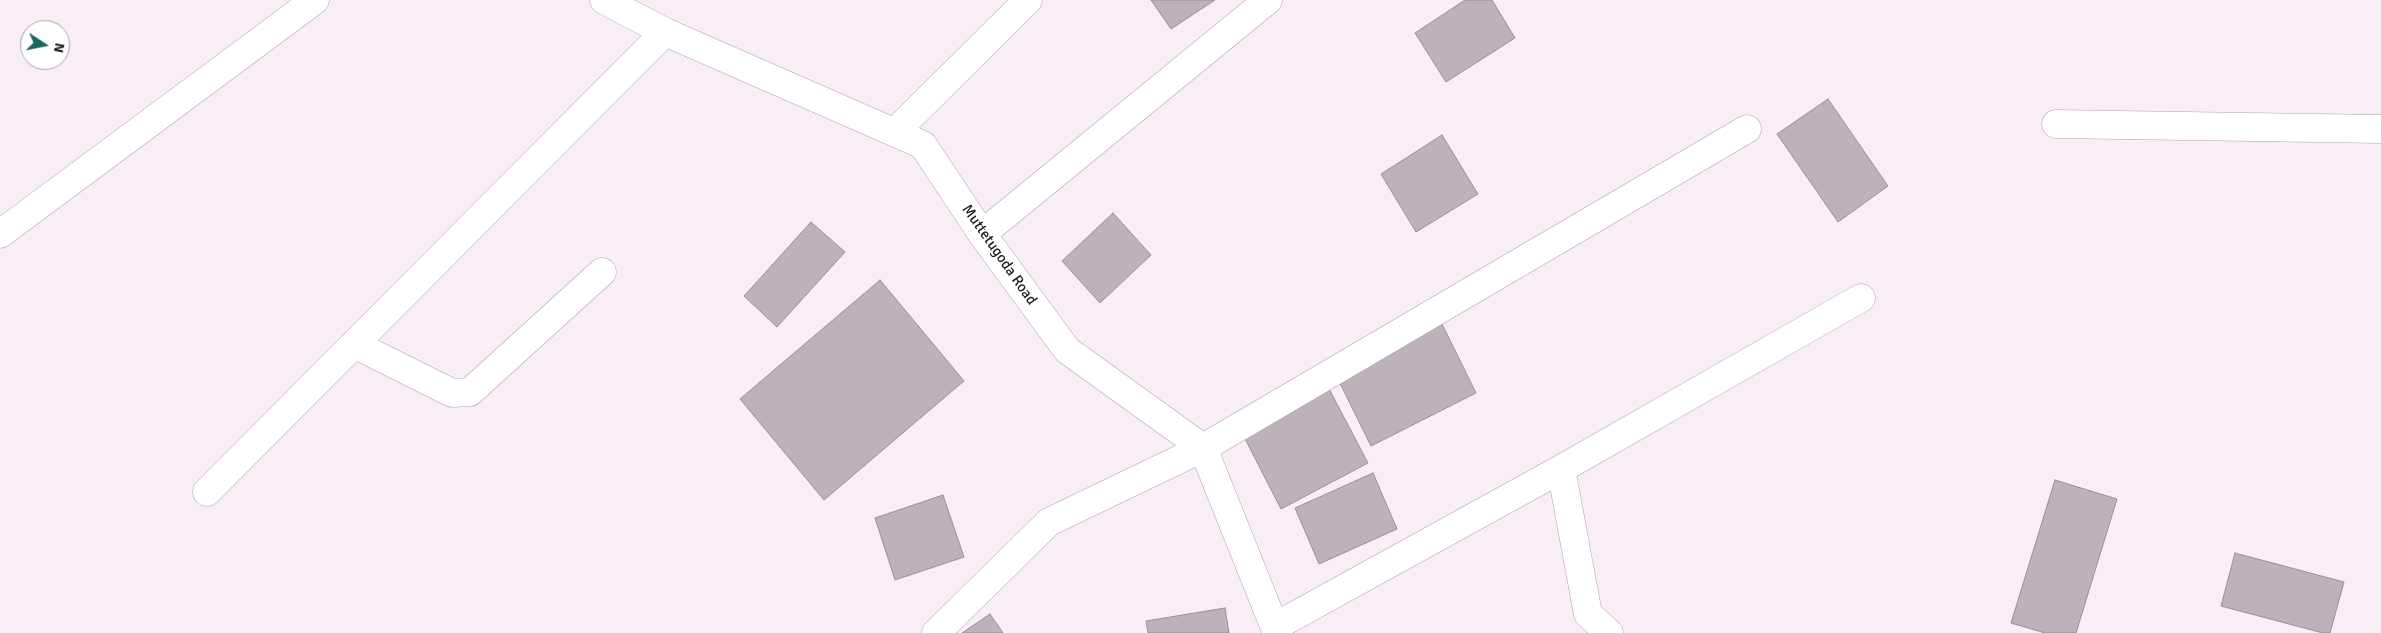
<!DOCTYPE html>
<style>
body{margin:0}
#map{position:relative;width:2381px;height:633px;overflow:hidden;background:#f9eef5;font-family:Signika,sans-serif}
canvas{display:block}
.north{position:absolute;left:20px;top:20px;width:50px;height:50px;box-sizing:border-box;background:#fff;border:1px solid #a5a4a5;border-radius:50%;rotate:101deg;font-size:14px;font-weight:700;line-height:20px;text-align:center;color:#1f1b1d}
.north::after{content:'';display:block;margin:auto;width:18px;height:22px;background:#1a6661;clip-path:polygon(50% 0,100% 100%,50% 72%,0 100%)}
</style>
<div id="map">
<canvas width="2381" height="633"></canvas>
<div class="north">N</div>
</div>
<script>
const ctx = document.querySelector('canvas').getContext('2d');
ctx.lineJoin = 'round';
function fill(path, color) { ctx.fillStyle = color; ctx.fill(path, 'evenodd'); }
const shape = rows => new Path2D(rows.map(r => 'M' + r).join(''));
function stroke(path, color, width, dash) { ctx.strokeStyle = color; ctx.lineWidth = width; ctx.lineCap = dash ? 'butt' : 'round'; ctx.setLineDash(dash || []); ctx.stroke(path); }
function write(font, color, halo, rows, align = 'center') {
  ctx.font = font + ' Signika,sans-serif'; ctx.lineWidth = 5; ctx.setLineDash([]); ctx.textBaseline = 'middle'; ctx.strokeStyle = halo; ctx.fillStyle = color; for (const [text, x, y, turn = 0] of rows) {
    ctx.save(); ctx.translate(x, y); ctx.rotate((+turn || 0) * Math.PI / 180); ctx.textAlign = isNaN(turn) ? turn : align; if (halo) ctx.strokeText(text, 0, 0); ctx.fillText(text, 0, 0); ctx.restore();
  }
}
const building = shape([
 [1151,0,1215,0,1171,29,1151,0],
 [1465,0,1492,0,1515,38,1446,82,1415,33,1465,0],
 [1828,99,1888,186,1838,222,1777,134,1828,99],
 [1442,135,1478,194,1416,232,1381,174,1442,135],
 [1113,213,1151,255,1100,303,1062,261,1113,213],
 [811,222,845,252,777,327,744,296,811,222],
 [880,280,964,381,824,500,740,399,880,280],
 [1440,320,1476,393,1371,446,1335,373,1440,320],
 [1327,385,1368,463,1281,509,1241,431,1327,385],
 [1373,473,1397,529,1319,564,1295,508,1373,473],
 [2055,480,2117,499,2076,633,2045,633,2011,623,2055,480],
 [943,495,964,557,895,580,875,518,943,495],
 [2235,553,2344,582,2330,633,2323,633,2221,606,2235,553],
 [1225,608,1229,633,1148,633,1146,621,1225,608],
 [990,614,1003,633,962,633,990,614]
]);
const street = shape([
 [2056,124,2381,129],
 [896,131,1028,0],
 [0,234,315,0],
 [982,234,1268,0],
 [354,344,452,393,470,392,602,272],
 [1561,469,1588,614,1609,633],
 [207,492,665,32],
 [1276,626,1561,469,1861,298],
 [936,633,1049,522,1203,448,1747,129]
]);
const secondary = shape([
 [604,0,665,32,923,145,982,234,1067,350,1203,448,1277,633]
]);
const streetNames = [
 ["Muttetugoda Road",999,255,55]
];
fill(building, '#bdb2b9');
stroke(building, '#9b9097', 1);
stroke(street, '#afa4ab', 29);
stroke(secondary, '#afa4ab', 29);
stroke(street, '#fff', 28);
stroke(secondary, '#fff', 28);
write('15px', '#1f1b1d', '#fff', streetNames);
</script>
